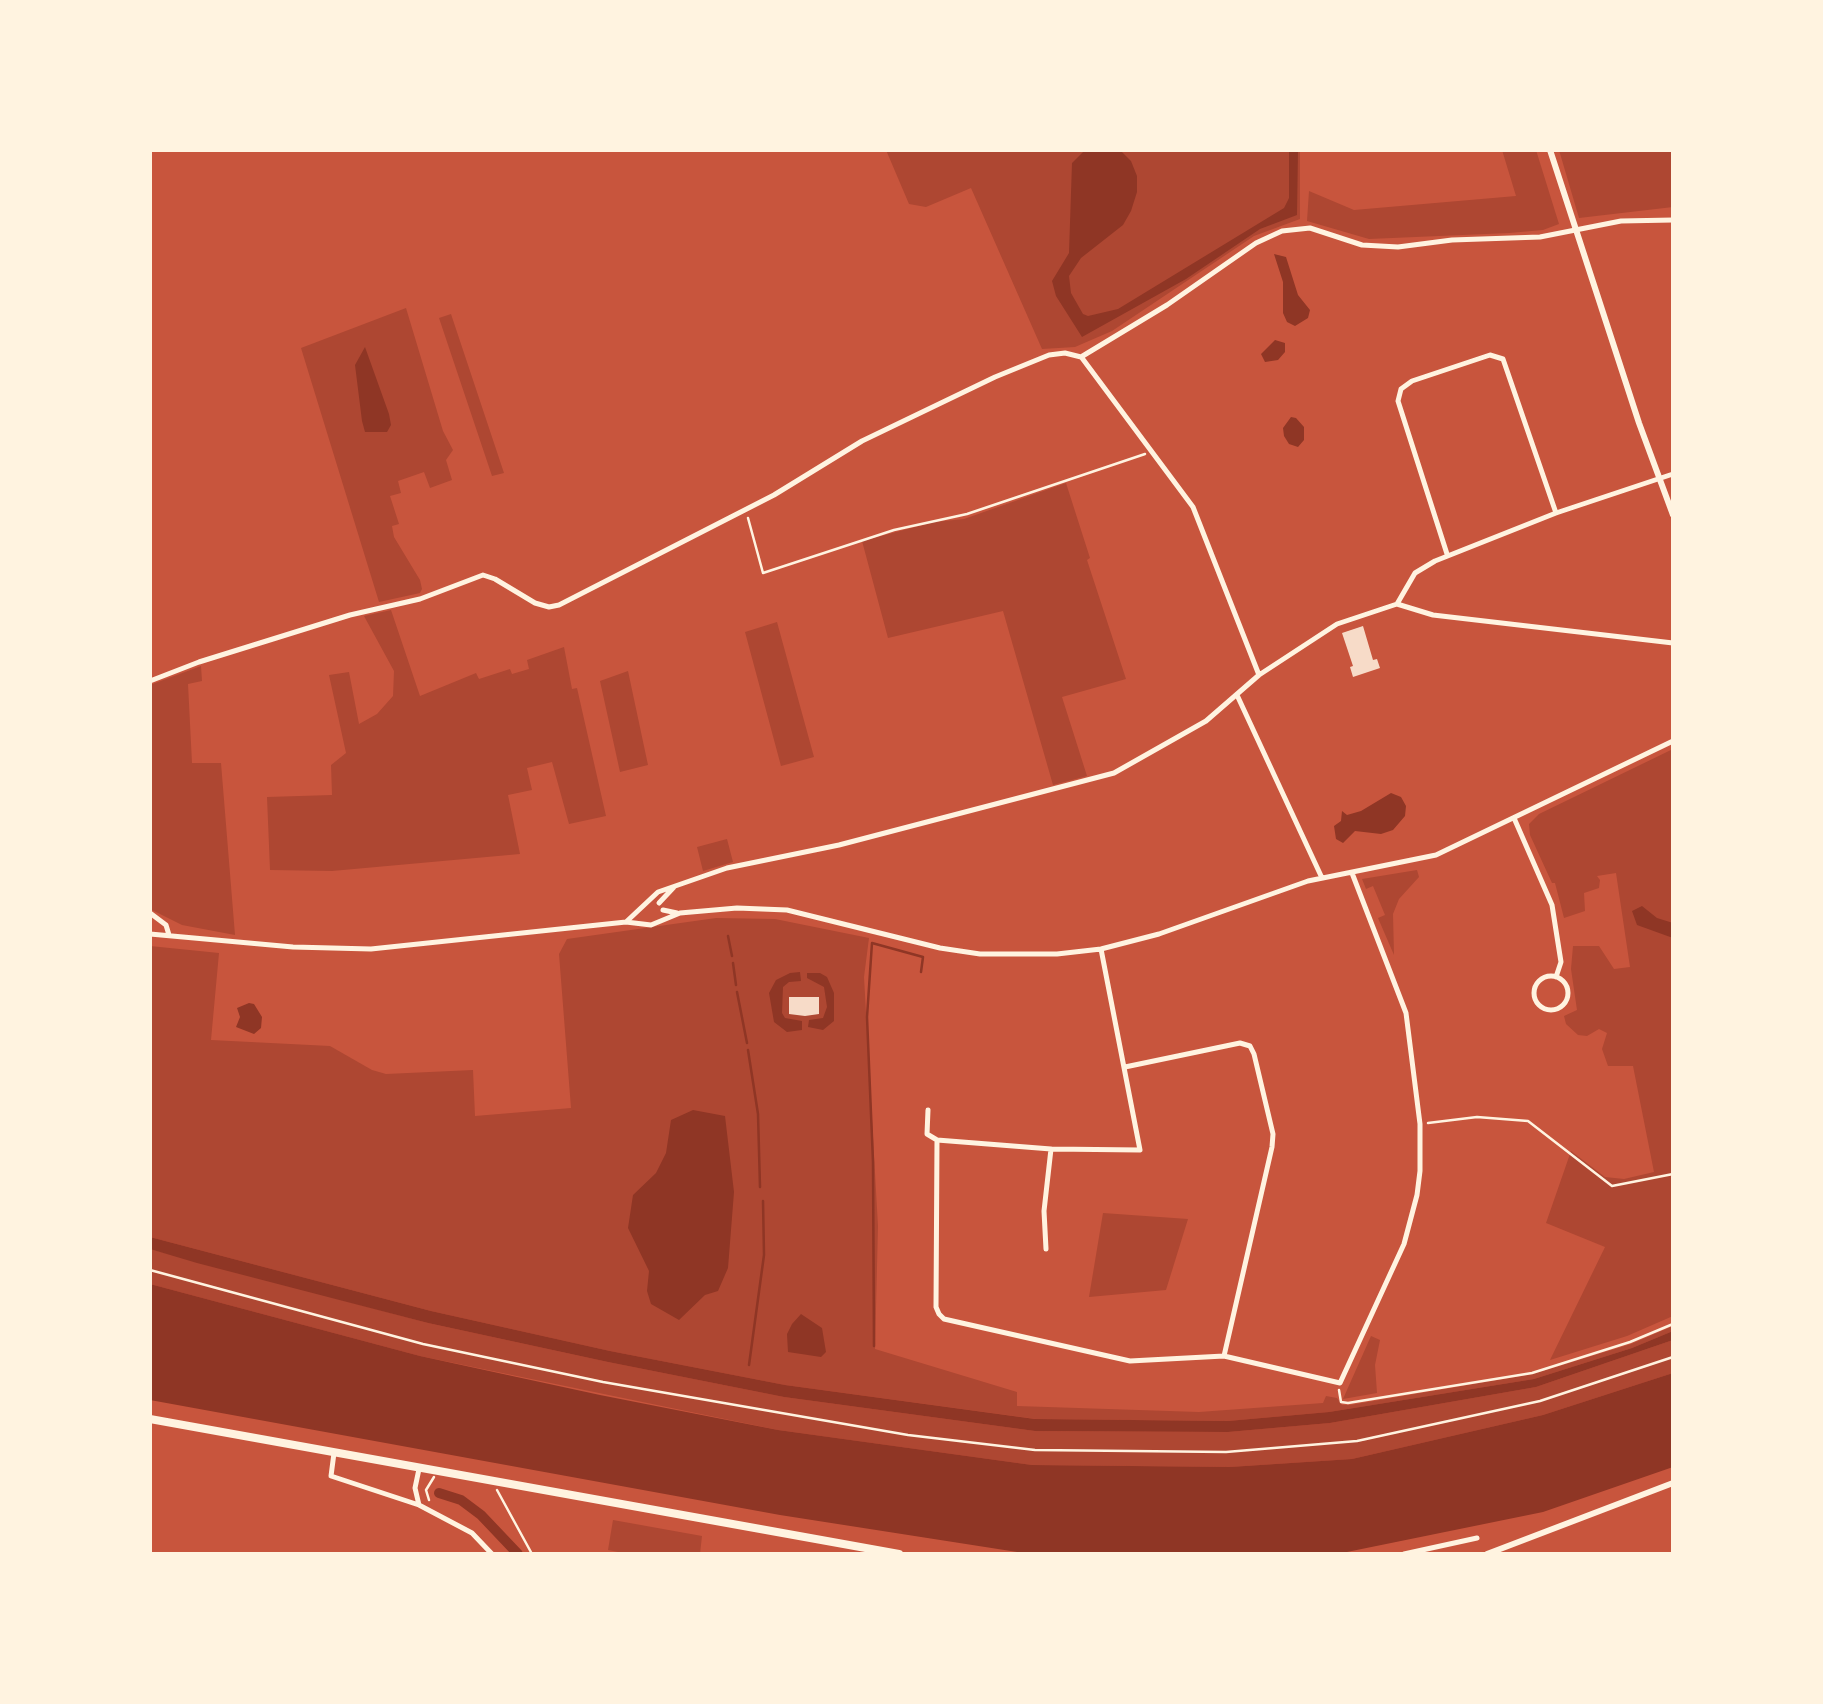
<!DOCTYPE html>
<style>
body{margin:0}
#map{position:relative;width:1823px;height:1704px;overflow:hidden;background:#c8553d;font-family:Manrope,sans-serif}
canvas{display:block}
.frame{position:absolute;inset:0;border:152px solid #fff3e0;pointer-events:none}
</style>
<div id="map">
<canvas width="1823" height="1704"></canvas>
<div class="frame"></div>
</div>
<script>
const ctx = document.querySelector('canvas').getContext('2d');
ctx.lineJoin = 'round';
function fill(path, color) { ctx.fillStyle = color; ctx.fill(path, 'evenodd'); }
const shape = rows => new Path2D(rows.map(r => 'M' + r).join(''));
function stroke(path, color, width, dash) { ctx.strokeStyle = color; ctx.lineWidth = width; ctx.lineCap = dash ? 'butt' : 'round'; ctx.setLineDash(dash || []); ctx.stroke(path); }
const green = shape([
 [886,150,1300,150,1300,219,1254,236,1112,331,1075,347,1042,349,971,188,926,207,909,204],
 [1502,150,1536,150,1559,224,1543,230,1509,233,1369,239,1307,221,1309,191,1354,210,1516,196],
 [1559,150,1673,150,1673,207,1579,218],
 [406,308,443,431,453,450,446,460,452,480,430,488,424,472,398,481,401,493,390,496,399,524,392,526,394,537,420,580,422,589,420,593,379,602,301,348],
 [451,314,504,473,492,476,439,318],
 [1066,483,1090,558,1087,560,1126,679,1062,697,1087,776,1053,785,1003,611,888,638,862,541,934,522,964,519],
 [391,610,420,696,476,673,479,679,510,669,512,674,529,669,527,660,564,647,572,689,577,688,606,816,569,824,552,762,527,768,532,790,508,795,520,854,332,871,270,870,267,797,332,795,331,765,346,753,329,675,349,672,359,724,377,714,393,696,394,671,364,616],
 [777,622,814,757,781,766,745,632],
 [201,666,202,681,188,684,192,763,221,763,235,935,182,925,150,909,150,685],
 [628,671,648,765,620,772,600,681],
 [1673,749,1673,1316,1627,1336,1550,1360,1605,1247,1546,1223,1571,1151,1605,1177,1624,1179,1654,1172,1633,1066,1608,1066,1602,1049,1607,1033,1599,1029,1587,1036,1578,1035,1566,1024,1564,1016,1577,1010,1571,969,1573,946,1599,946,1614,969,1630,967,1616,873,1597,876,1600,880,1599,888,1584,893,1585,911,1564,918,1555,883,1552,883,1530,835,1529,824,1539,814],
 [727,839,733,862,703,871,697,847],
 [1417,870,1419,877,1399,899,1393,914,1394,955,1378,918,1385,915,1373,886,1366,889,1362,879],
 [716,918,775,919,869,938,864,977,878,1226,875,1349,1017,1392,1017,1406,1199,1412,1323,1403,1326,1396,1337,1398,1342,1405,1350,1405,1533,1374,1631,1344,1673,1326,1673,1331,1632,1348,1534,1379,1329,1412,1228,1421,1036,1419,785,1385,610,1351,431,1311,150,1237,150,946,219,953,211,1040,330,1046,372,1070,386,1074,473,1070,475,1116,571,1108,559,954,567,939],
 [1103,1213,1188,1219,1166,1290,1089,1297],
 [150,1249,428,1323,608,1362,784,1397,1035,1431,1228,1432,1330,1423,1536,1387,1673,1340,1673,1373,1543,1415,1352,1459,1230,1467,1032,1465,778,1430,420,1356,150,1284],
 [1371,1336,1380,1340,1375,1365,1377,1393,1343,1399],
 [613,1520,702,1536,700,1554,628,1554,608,1550]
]);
const water = shape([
 [1120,150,1131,161,1137,176,1137,192,1131,211,1123,225,1081,258,1069,276,1071,293,1083,314,1088,316,1118,309,1284,208,1289,198,1289,150,1298,150,1297,215,1260,229,1186,279,1082,337,1056,296,1052,281,1069,253,1072,163,1084,151],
 [1274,254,1286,257,1298,295,1310,310,1308,318,1295,326,1287,322,1283,313,1283,282],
 [1275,340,1285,343,1285,352,1278,360,1265,362,1261,354],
 [365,347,389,414,391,425,387,432,365,432,362,421,355,365],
 [1291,417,1296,418,1304,427,1304,440,1298,447,1289,444,1284,436,1283,428],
 [1391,793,1401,797,1406,806,1405,816,1393,830,1381,834,1355,831,1343,843,1336,839,1334,826,1341,821,1342,811,1347,815,1361,811],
 [1642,906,1657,918,1673,923,1673,938,1637,925,1632,911],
 [800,972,801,981,789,982,783,987,782,1013,785,1018,802,1021,802,1030,787,1032,774,1022,769,993,776,980,790,973],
 [807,973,820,973,827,977,834,993,834,1021,823,1030,808,1027,809,1020,823,1018,827,1007,824,987,807,978],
 [249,1003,254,1004,262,1017,261,1028,254,1034,236,1027,240,1017,237,1008],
 [693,1110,725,1116,734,1192,728,1268,718,1291,705,1295,679,1320,651,1304,647,1291,649,1271,628,1228,633,1195,656,1173,666,1153,671,1120],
 [150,1237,431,1311,610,1351,785,1385,1035,1419,1228,1421,1329,1412,1534,1379,1632,1348,1673,1331,1673,1340,1536,1387,1330,1423,1228,1432,1035,1431,784,1397,608,1362,428,1323,197,1263,150,1249],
 [150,1284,420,1356,600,1395,778,1430,1032,1465,1230,1467,1352,1459,1543,1415,1673,1373,1673,1467,1543,1512,1342,1553,1030,1554,780,1515,150,1400],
 [801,1314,822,1328,826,1352,821,1357,788,1352,787,1334,792,1324]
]);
const stream = shape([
 [728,936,732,956],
 [733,963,736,985],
 [737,992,747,1043],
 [748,1050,758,1114,760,1187],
 [874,1346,873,1162,867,1017,872,943,923,957,921,972],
 [749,1365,764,1255,763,1201]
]);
const canal = shape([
 [439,1493,461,1500,481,1515,518,1554]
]);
const building = shape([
 [1363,626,1373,660,1377,659,1380,668,1353,677,1350,667,1353,666,1342,633],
 [789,997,819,997,819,1014,805,1016,789,1014]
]);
const path = shape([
 [748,518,763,573,894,530,967,514,1145,454],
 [1428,1123,1477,1117,1528,1121,1612,1186,1673,1174],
 [1339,1390,1341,1402,1348,1403,1532,1373,1630,1342,1673,1324],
 [497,1490,532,1554],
 [429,1500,426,1490,434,1477]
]);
const service = shape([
 [150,1270,423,1344,603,1382,908,1435,1035,1450,1226,1452,1357,1441,1540,1401,1673,1357]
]);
const minor = shape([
 [1082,358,1193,507,1259,675],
 [1447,554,1398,401,1401,389,1412,381,1490,355,1503,359,1556,513],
 [1397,604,1433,615,1673,643],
 [150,681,199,662,350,615,420,599,483,575,495,579,535,603,549,607,559,605,774,495,862,441,995,377,1049,355,1065,353,1081,357,1167,305,1256,243,1282,231,1310,228,1362,245,1398,247,1452,240,1540,237,1621,221,1673,220],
 [1237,695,1322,878],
 [1514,818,1552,905,1561,962,1556,977],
 [659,903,674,887],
 [663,910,677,913],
 [150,913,166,925,169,935],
 [626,922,658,892,727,868,839,845,1114,773,1206,721,1259,675,1337,624,1397,604,1415,573,1435,561,1556,513,1673,474],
 [150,934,293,947,371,949,626,922,651,925,680,913,737,908,787,910,940,948,980,954,1057,954,1101,949,1159,934,1308,881,1436,855,1673,741],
 [1101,949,1140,1150,1051,1149,937,1140,936,1307,939,1314,944,1319,1130,1361,1224,1356,1340,1383,1404,1244,1417,1195,1420,1171,1420,1124,1406,1013,1352,873],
 '1534 993a17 17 0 1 1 34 0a17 17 0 1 1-34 0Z',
 [1125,1067,1240,1043,1250,1046,1254,1054,1273,1134,1272,1147,1224,1356],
 [928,1110,927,1134,937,1140],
 [1046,1249,1044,1211,1051,1149],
 [334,1453,331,1476,419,1505,472,1533,492,1554],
 [419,1505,415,1488,419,1469],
 [1404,1554,1477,1538]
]);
const tertiary = shape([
 [1550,150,1639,423,1673,515],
 [1487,1554,1673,1483]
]);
const primary = shape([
 [150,1419,899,1554]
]);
fill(green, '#ae4732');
fill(water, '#8f3625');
stroke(stream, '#8f3625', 2.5);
stroke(canal, '#8f3625', 10);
fill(building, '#f7dbc8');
stroke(path, '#fff3e0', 2.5);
stroke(service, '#fff3e0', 2.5);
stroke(minor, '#fff3e0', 5);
stroke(tertiary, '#fff3e0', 6);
stroke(primary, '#fff3e0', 8);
</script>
